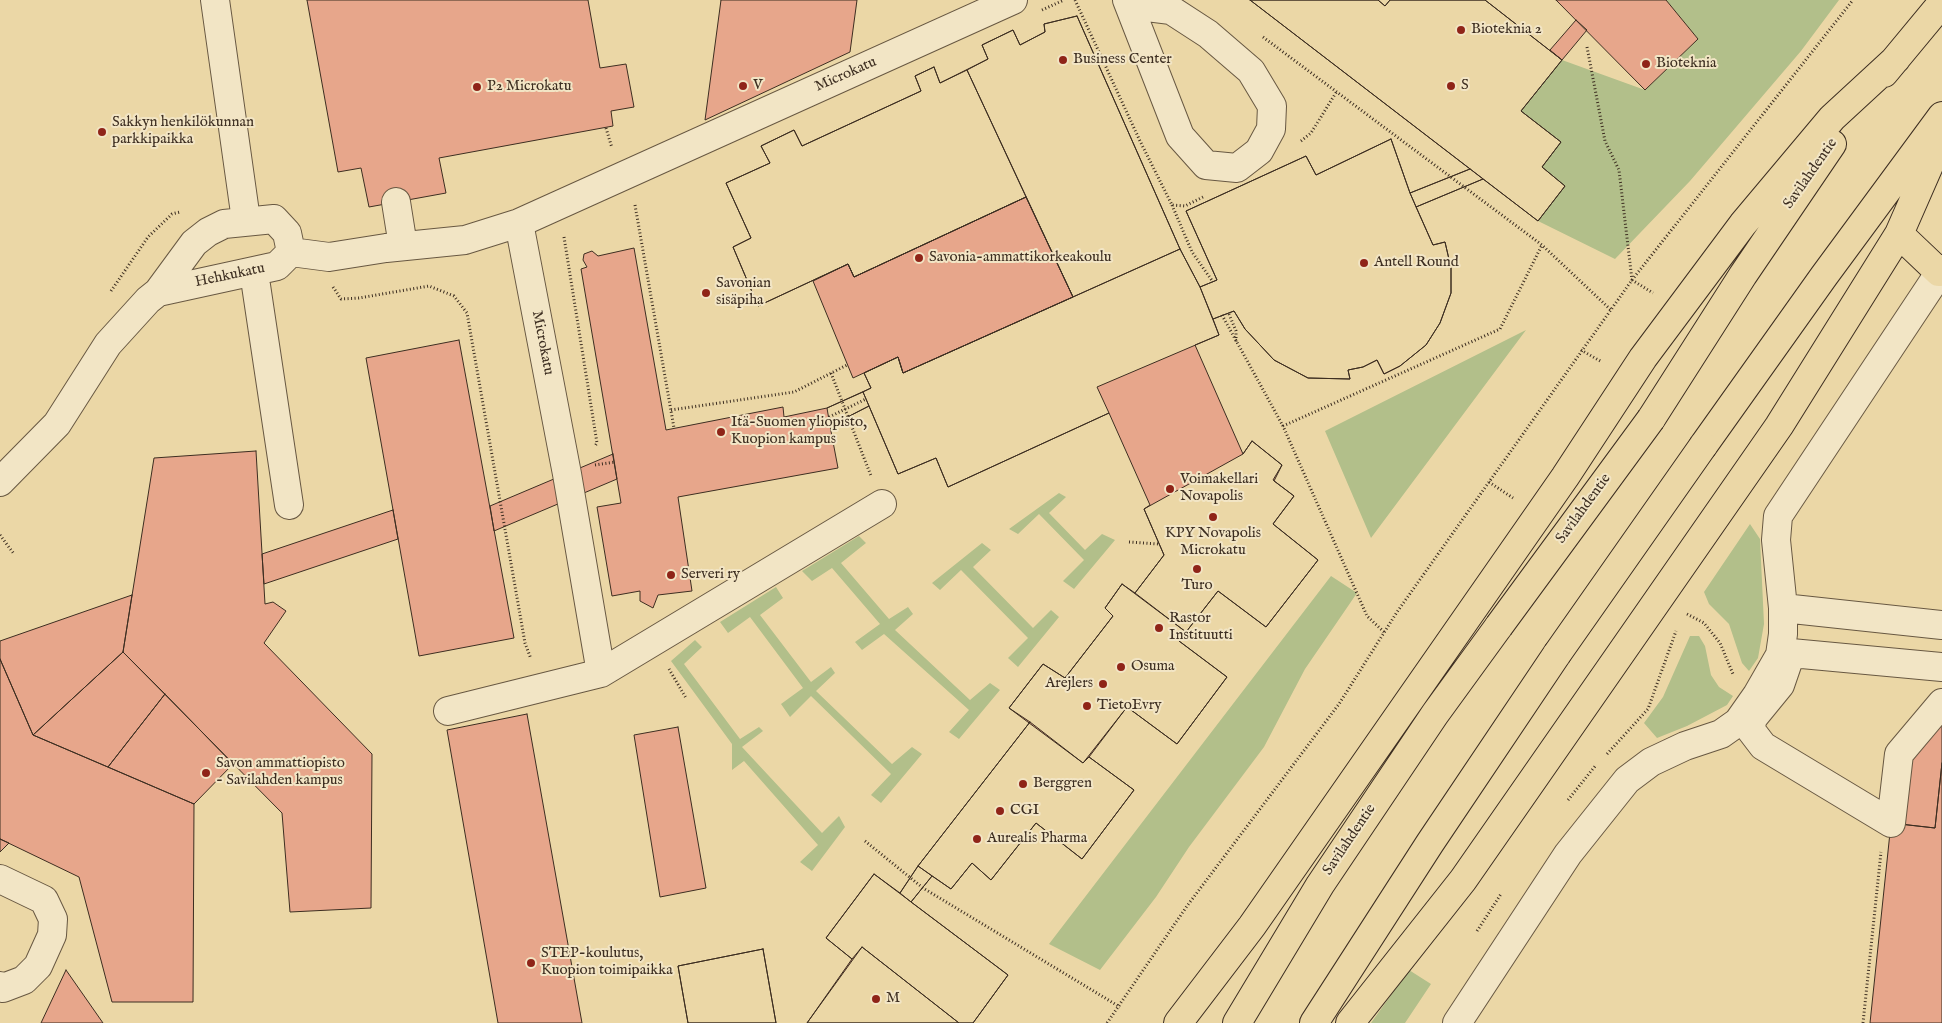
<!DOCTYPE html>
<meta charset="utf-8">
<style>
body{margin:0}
canvas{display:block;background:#ebd7a6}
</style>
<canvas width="1942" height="1023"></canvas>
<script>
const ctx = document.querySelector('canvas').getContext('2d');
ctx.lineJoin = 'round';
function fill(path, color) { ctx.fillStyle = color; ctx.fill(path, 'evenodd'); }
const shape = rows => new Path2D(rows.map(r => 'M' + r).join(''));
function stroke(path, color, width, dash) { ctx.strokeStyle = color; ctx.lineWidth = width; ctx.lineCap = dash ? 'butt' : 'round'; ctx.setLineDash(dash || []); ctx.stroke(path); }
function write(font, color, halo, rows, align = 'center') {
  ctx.font = font + ' "IM FELL English",serif'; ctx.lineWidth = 4; ctx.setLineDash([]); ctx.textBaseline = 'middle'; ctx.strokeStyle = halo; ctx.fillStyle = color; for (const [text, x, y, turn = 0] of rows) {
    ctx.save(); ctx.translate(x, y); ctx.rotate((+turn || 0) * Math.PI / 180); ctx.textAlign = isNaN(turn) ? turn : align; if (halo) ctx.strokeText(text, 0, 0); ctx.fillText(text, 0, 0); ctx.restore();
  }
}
const green = shape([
 [1666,0,1839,0,1801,51,1690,181,1615,259,1538,221,1565,186,1542,167,1561,142,1521,111,1562,60,1645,90,1698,39],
 [1526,330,1371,538,1325,431],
 [1059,493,1066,497,1049,513,1085,550,1102,534,1115,540,1074,589,1063,581,1084,560,1039,514,1018,534,1009,529],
 [1750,524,1760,539,1764,624,1758,658,1749,671,1742,663,1729,624,1709,604,1704,592],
 [859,536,866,543,841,563,889,619,908,607,913,614,895,630,970,700,990,683,1000,690,959,739,949,732,969,710,884,634,862,650,855,642,880,624,832,568,812,581,802,571],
 [982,543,991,550,973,567,1033,628,1051,610,1059,617,1018,667,1008,658,1028,638,961,570,940,590,932,583],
 [1331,576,1357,593,1305,669,1264,747,1189,847,1156,897,1100,970,1049,944],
 [776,587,783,598,760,615,811,682,831,667,835,673,816,691,892,764,912,747,922,754,881,803,871,795,891,774,811,696,790,717,781,704,803,688,750,617,728,633,720,622],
 [1690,636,1699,636,1705,646,1711,675,1719,687,1733,696,1727,705,1687,726,1657,738,1644,723,1663,697],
 [695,640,702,647,684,664,740,739,759,727,763,731,742,747,822,833,839,816,845,827,812,871,800,862,818,845,744,761,732,770,732,744,671,661],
 [1409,970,1431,984,1405,1023,1371,1023]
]);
const building = shape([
 [307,0,588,0,600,68,626,64,634,107,611,111,613,126,439,158,446,193,369,207,361,168,338,172,307,0],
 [721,0,857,0,850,52,705,120,721,0],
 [1250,0,1378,0,1385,6,1390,0,1485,0,1562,60,1521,111,1561,142,1542,167,1565,186,1538,221,1483,179,1416,207,1433,245,1445,242,1451,268,1451,293,1440,323,1426,345,1400,366,1384,374,1377,360,1363,367,1348,370,1350,379,1308,378,1274,360,1245,329,1234,311,1213,319,1219,335,1195,345,1243,454,1252,441,1282,465,1274,481,1294,496,1273,524,1318,560,1266,627,1218,591,1179,641,1227,677,1177,744,1127,707,1089,757,1134,790,1082,859,1036,823,991,880,972,863,951,889,932,876,911,902,1008,975,973,1023,807,1023,852,959,826,938,874,874,900,893,918,866,1030,722,1009,708,1043,664,1065,678,1113,616,1105,608,1122,584,1135,593,1164,555,1144,509,1150,505,1109,413,948,487,936,458,898,474,869,406,830,426,838,468,678,497,692,591,658,595,653,608,640,601,640,591,612,596,597,507,621,503,581,269,587,267,583,260,584,254,592,251,598,256,634,248,666,430,783,407,784,417,827,408,871,388,864,373,898,357,903,373,1073,297,1026,197,854,277,848,264,758,306,733,247,751,238,726,183,770,163,761,146,794,130,802,146,921,91,915,76,934,67,940,83,988,59,982,45,1013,30,1020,45,1045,32,1044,24,1077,16,1180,249,1200,287,1217,280,1186,211,1306,156,1316,175,1391,139,1410,193,1470,169,1250,0],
 [1250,0,1378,0,1385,6,1390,0,1485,0,1562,60,1521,111,1561,142,1542,167,1565,186,1538,221,1250,0],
 [1556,0,1666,0,1698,39,1645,90,1556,0],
 [1077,16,1180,249,1073,297,967,70,988,59,982,45,1013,30,1020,45,1045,32,1044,24,1077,16],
 [1576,20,1587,30,1562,60,1550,50,1576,20],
 [934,67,940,83,967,70,1026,197,854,277,848,264,758,306,733,247,751,238,726,183,770,163,761,146,794,130,802,146,921,91,915,76,934,67],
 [1391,139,1410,193,1433,245,1445,242,1451,268,1451,293,1440,323,1426,345,1400,366,1384,374,1377,360,1363,367,1348,370,1350,379,1308,378,1274,360,1245,329,1234,311,1213,319,1200,287,1217,280,1186,211,1306,156,1316,175,1391,139],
 [1470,169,1483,179,1416,207,1410,193,1470,169],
 [1026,197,1073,297,903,373,898,357,853,378,813,281,848,264,854,277,1026,197],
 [1180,249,1200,287,1219,335,1097,387,1109,413,948,487,936,458,898,474,863,392,871,388,864,373,898,357,903,373,1180,249],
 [459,340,514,638,419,656,366,358,459,340],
 [863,392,869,406,830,426,827,408,863,392],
 [1252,441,1282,465,1273,480,1294,496,1273,524,1318,560,1266,627,1218,591,1186,632,1135,593,1164,555,1144,509,1243,454,1252,441],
 [256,451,265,604,273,602,286,611,264,643,372,754,371,908,290,912,282,813,123,652,154,458,256,451],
 [613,454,617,479,494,531,490,506,613,454],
 [393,510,398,539,264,584,262,554,393,510],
 [1122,584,1186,632,1179,641,1227,677,1177,744,1127,707,1083,763,1009,708,1043,664,1065,678,1113,616,1105,608,1122,584],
 [132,595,123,652,33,735,0,659,0,641,132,595],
 [123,652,165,694,108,767,33,735,123,652],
 [0,659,33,735,194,804,193,1002,112,1002,79,877,0,839,0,659],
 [165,694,233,764,194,804,108,767,165,694],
 [1942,703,1942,763,1935,828,1891,823,1899,754,1942,703],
 [527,714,582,1023,498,1023,447,730,527,714],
 [1030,722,1083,763,1089,757,1134,790,1082,859,1036,823,991,880,972,863,951,889,918,866,1030,722],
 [678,727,706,888,660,897,634,735,678,727],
 [1942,763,1942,1023,1870,1023,1891,823,1935,828,1942,763],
 [0,839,9,843,0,852,0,839],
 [918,866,932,876,911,902,900,893,918,866],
 [874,874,1008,975,973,1023,959,1023,862,947,852,959,826,938,874,874],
 [862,947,959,1023,807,1023,862,947],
 [763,949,776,1023,688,1023,678,966,763,949],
 [763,949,776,1023,688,1023,678,966,763,949],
 [66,970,103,1023,41,1023,66,970]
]);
const path = shape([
 [1075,0,1140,141,1172,205,1185,206,1205,196],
 [1042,10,1064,0],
 [1263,37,1542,245,1611,310],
 [1587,47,1605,141,1619,170,1632,280],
 [606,128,612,148],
 [1301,141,1311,133,1337,91],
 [635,205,674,428],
 [1172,205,1192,252,1213,282],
 [564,237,597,443,595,446],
 [1632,280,1653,293],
 [333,287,341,299,359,298,429,286,454,296,467,313,525,643,531,659],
 [111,291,148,237,172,214,180,212],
 [1229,314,1236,331,1236,342],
 [1222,315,1283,426],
 [1581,350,1602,362],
 [831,373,871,476],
 [671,410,794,392,847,365],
 [829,417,866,399],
 [595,465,615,462],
 [1489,482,1513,498],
 [0,535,14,554],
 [1129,542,1159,544],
 [1687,614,1704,623,1720,643,1733,674],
 [1384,632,1367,616,1283,426,1500,329,1542,245],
 [669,669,686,698],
 [1607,754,1648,709,1676,631],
 [1568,800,1596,765],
 [865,841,923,888,1120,1007],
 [1477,931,1501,894],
 [1107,1023,1187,906,1339,704,1397,612,1632,280,1853,0],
 [1863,1023,1881,852]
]);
const minor = shape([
 [215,0,246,220],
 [1127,0,1180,136,1206,165,1237,168,1259,151,1271,129,1272,106,1251,71,1208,34,1171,10,1131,5],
 [396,202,403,246],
 [519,223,567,474,601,673,882,504],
 [291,252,329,257,386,248,465,240,519,223,1013,0],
 [254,272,289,505],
 [0,482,57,424,108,344,148,300,158,292,277,266,291,252,287,233,274,219,224,224,208,232,194,243,158,292],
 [1783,608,1942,625],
 [1942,667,1791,653,1780,685,1753,718,1750,729,1763,746,1891,823,1899,754,1942,703],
 [448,711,601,673],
 [0,879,44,900,53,919,52,935,38,966,24,980,3,988,0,986],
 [1457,1023,1568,854,1627,780,1651,762,1685,746,1721,734,1738,722,1757,695,1780,655,1783,634,1783,608,1776,540,1778,516,1942,269]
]);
const major = shape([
 [1884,73,1942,3],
 [1899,234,1939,272],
 [1651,419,1743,275,1832,144],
 [1703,446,1824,276,1942,116],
 [1178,1023,1252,926,1565,477,1643,358,1743,224,1832,118,1896,59],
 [1237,1023,1320,885,1435,714,1499,626],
 [1314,1023,1430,843,1557,654],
 [1350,1023,1463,880,1779,426,1899,234,1942,136]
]);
const majorBridge = shape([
 [1499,626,1651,419],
 [1557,654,1703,446]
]);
const markers = [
 [1461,30,5,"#8f2418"],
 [1063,60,5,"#8f2418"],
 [1646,64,5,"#8f2418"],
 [743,86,5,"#8f2418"],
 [1451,86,5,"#8f2418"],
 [477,87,5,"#8f2418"],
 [102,132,5,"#8f2418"],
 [919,258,5,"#8f2418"],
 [1364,263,5,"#8f2418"],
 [706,293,5,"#8f2418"],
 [721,432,5,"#8f2418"],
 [1170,489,5,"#8f2418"],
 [1213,517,5,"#8f2418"],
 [1197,569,5,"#8f2418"],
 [671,575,5,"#8f2418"],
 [1159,628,5,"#8f2418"],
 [1121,667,5,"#8f2418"],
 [1103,684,5,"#8f2418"],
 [1087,706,5,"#8f2418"],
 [206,773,5,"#8f2418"],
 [1023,784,5,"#8f2418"],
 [1000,811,5,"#8f2418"],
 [977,839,5,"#8f2418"],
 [531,963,5,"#8f2418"],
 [876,999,5,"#8f2418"]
];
const poiNames = [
 ["Bioteknia 2",1471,30],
 ["Business Center",1073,60],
 ["Bioteknia",1656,64],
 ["V",753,86],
 ["S",1461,86],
 ["P2 Microkatu",487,87],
 ["Sakkyn henkilökunnan",112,123],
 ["parkkipaikka",112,140],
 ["Savonia-ammattikorkeakoulu",929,258],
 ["Antell Round",1374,263],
 ["Savonian",716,284],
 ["sisäpiha",716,301],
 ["Itä-Suomen yliopisto,",731,423],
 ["Kuopion kampus",731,440],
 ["Voimakellari",1180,480],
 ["Novapolis",1180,497],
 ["KPY Novapolis",1213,534,"center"],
 ["Microkatu",1213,551,"center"],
 ["Serveri ry",681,575],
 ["Turo",1197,586,"center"],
 ["Rastor",1169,619],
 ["Instituutti",1169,636],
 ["Osuma",1131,667],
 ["Arejlers",1093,684,"right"],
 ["TietoEvry",1097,706],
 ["Savon ammattiopisto",216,764],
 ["- Savilahden kampus",216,781],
 ["Berggren",1033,784],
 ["CGI",1010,811],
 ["Aurealis Pharma",987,839],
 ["STEP-koulutus,",541,954],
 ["Kuopion toimipaikka",541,971],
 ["M",886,999]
];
const streetNames = [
 ["Microkatu",846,75,-24],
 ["Savilahdentie",1811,174,-55],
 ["Hehkukatu",230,276,-12],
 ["Microkatu",542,343,79],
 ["Savilahdentie",1584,509,-54],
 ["Savilahdentie",1350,840,-56]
];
fill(green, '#b2bf8a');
fill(building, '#e7a68b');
stroke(building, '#3d2e21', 1);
stroke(minor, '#685842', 30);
stroke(major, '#3d2e21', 30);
stroke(path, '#3d2e21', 3, [1, 2.5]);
stroke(minor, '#f2e5c5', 28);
stroke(major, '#ebd7a6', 28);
stroke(majorBridge, '#3d2e21', 30, []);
stroke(majorBridge, '#ebd7a6', 28);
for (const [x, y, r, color] of markers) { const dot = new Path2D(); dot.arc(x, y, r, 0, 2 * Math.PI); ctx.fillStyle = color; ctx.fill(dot); stroke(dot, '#f2e5c5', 2); }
write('15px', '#3d2e21', '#f2e5c5', poiNames, 'left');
write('15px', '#3d2e21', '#f2e5c5', streetNames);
</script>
